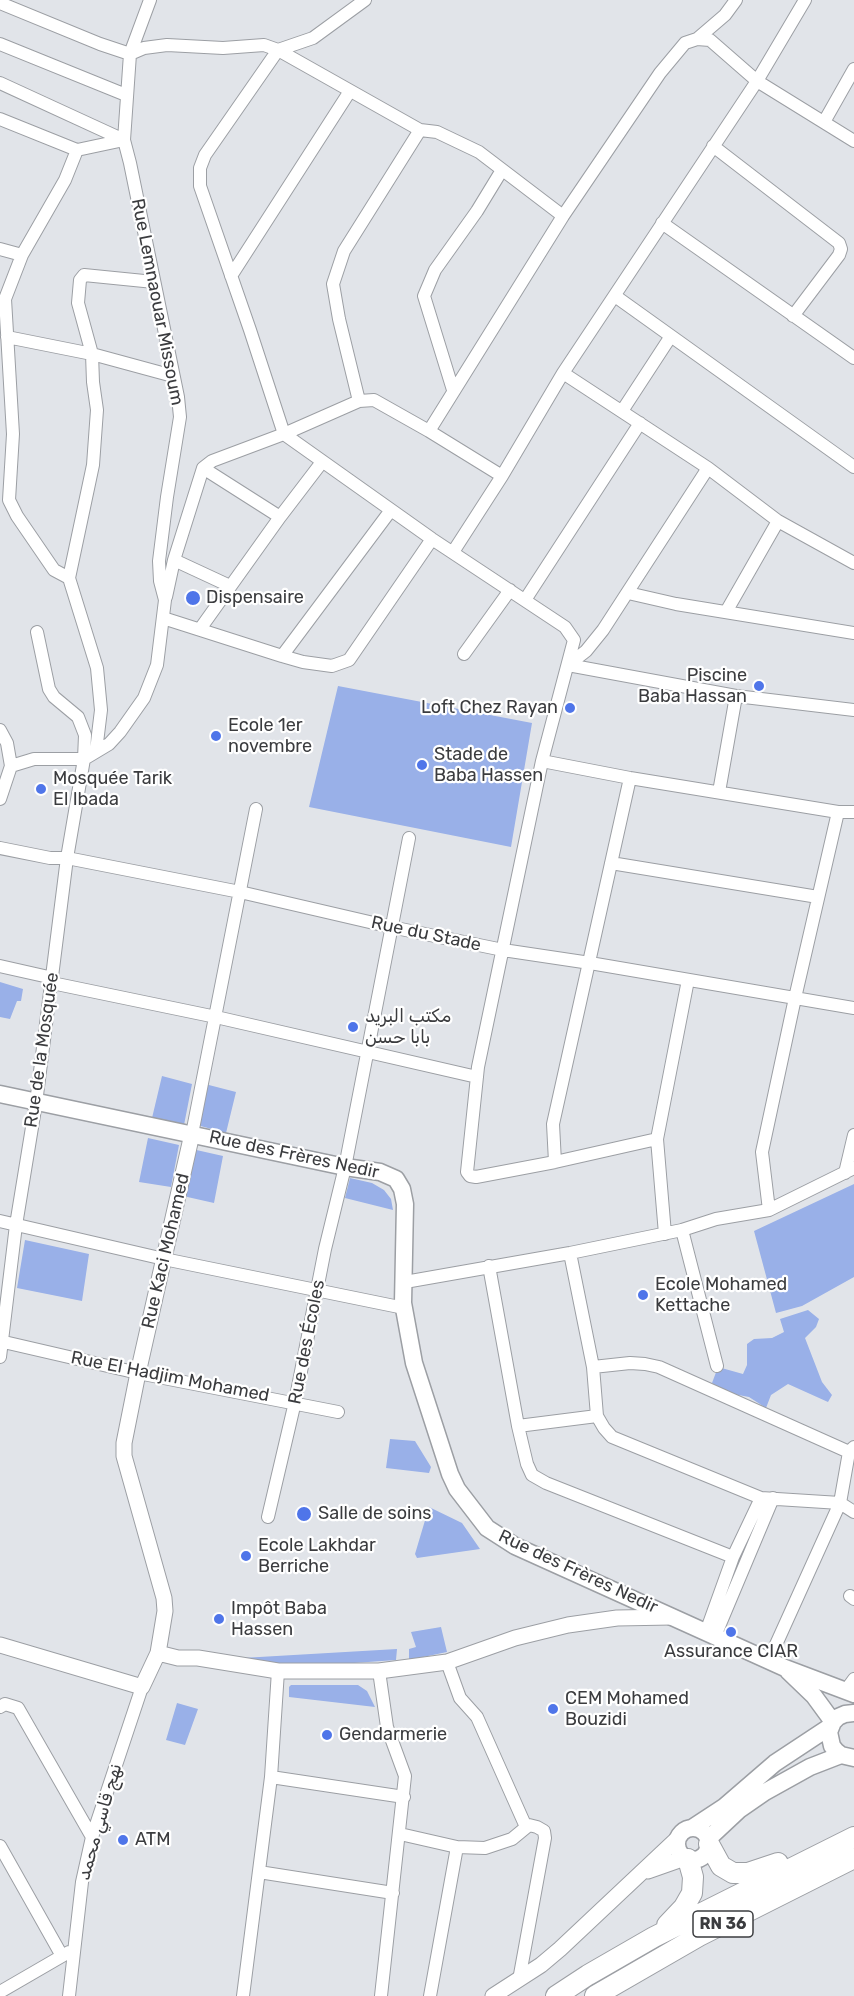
<!DOCTYPE html>
<meta charset="utf-8">
<style>
body{margin:0}
canvas{display:block;background:#e1e4e9}
</style>
<canvas width="854" height="1996"></canvas>
<script>
const ctx = document.querySelector('canvas').getContext('2d');
ctx.lineJoin = 'round';
function fill(path, color) { ctx.fillStyle = color; ctx.fill(path, 'evenodd'); }
const shape = rows => new Path2D(rows.map(r => 'M' + r).join(''));
function stroke(path, color, width, dash) { ctx.strokeStyle = color; ctx.lineWidth = width; ctx.lineCap = dash ? 'butt' : 'round'; ctx.setLineDash(dash || []); ctx.stroke(path); }
function write(font, color, halo, rows, align = 'center') {
  ctx.font = font + ' Rubik,Cairo,sans-serif'; ctx.lineWidth = 4.5; ctx.setLineDash([]); ctx.textBaseline = 'middle'; ctx.strokeStyle = halo; ctx.fillStyle = color; for (const [text, x, y, turn = 0] of rows) {
    ctx.save(); ctx.translate(x, y); ctx.rotate((+turn || 0) * Math.PI / 180); ctx.textAlign = isNaN(turn) ? turn : align; if (halo) ctx.strokeText(text, 0, 0); ctx.fillText(text, 0, 0); ctx.restore();
  }
}
const green = shape([
 [338,686,532,723,511,847,309,807],
 [0,982,23,989,21,1001,17,1001,10,1019,0,1017],
 [162,1076,192,1084,184,1125,152,1118],
 [205,1084,236,1092,226,1133,197,1125],
 [148,1138,179,1145,171,1187,139,1182],
 [192,1149,223,1156,214,1203,183,1196],
 [350,1178,372,1183,384,1190,391,1199,393,1210,345,1198],
 [854,1184,854,1277,802,1306,776,1313,754,1231],
 [25,1240,89,1254,82,1301,17,1288],
 [808,1310,819,1319,816,1327,805,1338,822,1382,832,1395,828,1402,788,1384,771,1395,766,1408,749,1397,728,1393,712,1383,718,1367,743,1374,747,1365,747,1344,754,1339,772,1338,784,1332,780,1319],
 [390,1439,415,1441,431,1467,429,1473,386,1468],
 [429,1507,462,1523,480,1549,417,1558,415,1554],
 [441,1627,447,1652,409,1660,409,1649,416,1647,411,1632],
 [397,1649,396,1660,340,1664,283,1666,242,1658],
 [291,1685,358,1685,367,1691,375,1707,289,1697,289,1687],
 [177,1703,198,1709,185,1745,166,1740]
]);
const minor = shape([
 [0,3,100,44,130,54,144,48,167,45,223,48,264,45,278,50,420,130,437,132,479,152,563,216],
 [697,39,725,15,736,0],
 [0,44,126,95],
 [0,83,124,140],
 [0,119,77,150],
 [824,122,854,69],
 [713,146,839,243,841,249,839,255,793,316],
 [662,223,854,358],
 [0,249,22,255],
 [231,276,350,91],
 [615,296,854,467],
 [7,337,92,354,173,376],
 [563,373,708,468,778,521,854,563],
 [453,390,424,296,435,270,477,211,502,170],
 [359,401,339,319,333,284,344,251,420,130],
 [622,411,671,336],
 [429,431,563,216,660,73,685,43,697,39,710,40,757,81,854,141],
 [203,468,280,517],
 [502,476,429,431,374,400,359,401,284,434,432,539,565,627,574,640,542,761,478,1067,467,1172,470,1176,476,1177,555,1162,657,1139],
 [453,552,502,476,563,373,757,81,805,0],
 [174,560,230,586],
 [69,578,93,465,97,410,93,382,92,354,78,303,80,280,84,275,154,282],
 [628,593,676,604,854,633],
 [166,597,174,560,203,468,212,461,284,434,250,330,200,186,200,168,205,155,278,50,313,38,365,0],
 [525,600,640,423],
 [726,612,778,521],
 [163,618,282,656,303,662,332,666,349,660,432,539],
 [200,629,280,517,322,462],
 [464,654,510,590],
 [282,656,391,510],
 [568,665,736,696,854,710],
 [568,665,586,651,603,630,708,468],
 [0,730,7,743,11,766,0,799],
 [96,751,101,710,97,668,69,578,54,570,17,516,9,500,13,434,5,299,22,255,65,180,77,150,124,140],
 [84,759,109,744,120,732,144,698,157,665,165,600,160,581,159,561,167,497,180,417,178,397,130,163,124,140,130,54,150,0],
 [542,761,630,778,838,812,854,812],
 [11,766,34,759,84,759],
 [719,792,736,696],
 [0,848,50,858,67,858,240,892,391,927,503,950,590,963,854,1008],
 [611,863,818,897],
 [0,966,53,978],
 [52,983,216,1017,477,1077],
 [192,1134,256,809],
 [555,1162,553,1124,630,778],
 [845,1173,854,1135],
 [769,1210,762,1152,795,998,838,812],
 [0,1221,164,1259,404,1308],
 [682,1230,717,1366],
 [665,1234,657,1139,688,980],
 [570,1253,593,1367,597,1416,604,1428,612,1437,761,1498,840,1503,769,1660],
 [489,1266,518,1426,527,1464,532,1475,546,1483,733,1557],
 [405,1282,570,1253,682,1230,716,1219,769,1210,854,1168],
 [0,1341,138,1373,338,1412],
 [0,1357,16,1225,36,1103,67,858,84,759,85,735,78,717,54,697,49,689,37,632],
 [593,1367,630,1363,645,1364,659,1367,849,1452,854,1447],
 [518,1426,597,1416],
 [854,1452,849,1452,840,1503,854,1512],
 [268,1517,295,1402,325,1249,345,1167,409,838],
 [850,1596,854,1599],
 [706,1632,733,1557,761,1498],
 [715,1636,773,1498],
 [447,1662,460,1698,477,1717,526,1827],
 [379,1671,387,1727,405,1776,381,1996],
 [846,1690,854,1679],
 [0,1707,5,1704,18,1708,92,1837],
 [271,1777,404,1797],
 [400,1834,457,1847,430,1996],
 [0,1846,62,1956],
 [457,1847,485,1848,512,1839,529,1825,537,1827,544,1831,545,1838,519,1980],
 [259,1872,393,1893],
 [0,1992,69,1952],
 [69,1996,82,1882,92,1837,142,1687],
 [243,1996,271,1777,278,1671]
]);
const tertiary = shape([
 [0,1645,142,1687,158,1653,165,1611,164,1598,124,1456,124,1443,138,1373,192,1134],
 [158,1653,178,1658,198,1658,278,1671,379,1671,447,1662,515,1638,568,1625,617,1618,672,1617],
 [648,1871,685,1858],
 [493,1996,541,1965,560,1949,677,1839]
]);
const secondary = shape([
 [0,1094,345,1167,380,1172,396,1179,402,1189,405,1204,403,1303,414,1363,450,1474,457,1489,487,1528,515,1546,785,1668,854,1694],
 [788,1671,814,1696,833,1722],
 [854,1713,845,1714,838,1717,833,1722,829,1732,832,1746,836,1751,841,1755,854,1758],
 [692,1828,724,1807,775,1763,831,1726],
 '677 1844a16 16 0 1 1 32 0a16 16 0 1 1-32 0Z',
 [708,1839,739,1810,765,1792,810,1767,841,1755]
]);
const trunk = shape([
 [709,1844,721,1866,733,1873,748,1873,778,1863],
 [667,1925,684,1907,692,1893,693,1877,688,1859],
 [556,1996,588,1975,654,1937,854,1837],
 [595,1996,699,1936,854,1858]
]);
const markers = [
 [193,598,8,"#4f75e9"],
 [759,686,6,"#4f75e9"],
 [570,708,6,"#4f75e9"],
 [216,736,6,"#4f75e9"],
 [422,765,6,"#4f75e9"],
 [41,789,6,"#4f75e9"],
 [353,1027,6,"#4f75e9"],
 [643,1295,6,"#4f75e9"],
 [304,1514,8,"#4f75e9"],
 [246,1556,6,"#4f75e9"],
 [219,1619,6,"#4f75e9"],
 [731,1632,6,"#4f75e9"],
 [553,1709,6,"#4f75e9"],
 [327,1735,6,"#4f75e9"],
 [123,1840,6,"#4f75e9"]
];
const shields = [
 [723,1924,60]
];
const shieldNames = [
 ["RN 36",723,1924]
];
const streetNames = [
 ["Rue Lemnaouar Missoum",157,302,79],
 ["Rue du Stade",426,934,12],
 ["Rue de la Mosquée",42,1050,-82],
 ["Rue des Frères Nedir",294,1155,12],
 ["Rue Kaci Mohamed",166,1251,-77],
 ["Rue des Écoles",307,1342,-79],
 ["Rue El Hadjim Mohamed",170,1377,11],
 ["Rue des Frères Nedir",578,1572,25],
 ["نهج قاسي محمد",100,1822,-74]
];
const poiNames = [
 ["Dispensaire",206,598],
 ["Piscine",747,676,"right"],
 ["Baba Hassan",747,697,"right"],
 ["Loft Chez Rayan",558,708,"right"],
 ["Ecole 1er",228,726],
 ["novembre",228,747],
 ["Stade de",434,755],
 ["Baba Hassen",434,776],
 ["Mosquée Tarik",53,779],
 ["El Ibada",53,800],
 ["مكتب البريد",365,1017],
 ["بابا حسن",365,1038],
 ["Ecole Mohamed",655,1285],
 ["Kettache",655,1306],
 ["Salle de soins",318,1514],
 ["Ecole Lakhdar",258,1546],
 ["Berriche",258,1567],
 ["Impôt Baba",231,1609],
 ["Hassen",231,1630],
 ["Assurance CIAR",731,1652,"center"],
 ["CEM Mohamed",565,1699],
 ["Bouzidi",565,1720],
 ["Gendarmerie",339,1735],
 ["ATM",135,1840]
];
fill(green, '#99b0e8');
stroke(minor, '#9c9fa4', 14);
stroke(tertiary, '#9c9fa4', 17);
stroke(secondary, '#9c9fa4', 19);
stroke(trunk, '#9c9fa4', 22);
stroke(minor, '#fff', 12);
stroke(tertiary, '#fff', 15);
stroke(secondary, '#fff', 16);
stroke(trunk, '#fff', 20);
for (const [x, y, r, color] of markers) { const dot = new Path2D(); dot.arc(x, y, r, 0, 2 * Math.PI); ctx.fillStyle = color; ctx.fill(dot); stroke(dot, '#fff', 2); }
for (const [x, y, w] of shields) { const box = new Path2D(); box.roundRect(x - w / 2, y - 13, w, 26, 4.5); ctx.fillStyle = '#fff'; ctx.fill(box); stroke(box, '#3b3c3f', 1.5); }
write('bold 16px', '#3b3c3f', null, shieldNames);
write('18px', '#3b3c3f', '#fff', streetNames);
write('18px', '#3b3c3f', '#fff', poiNames, 'left');
</script>
